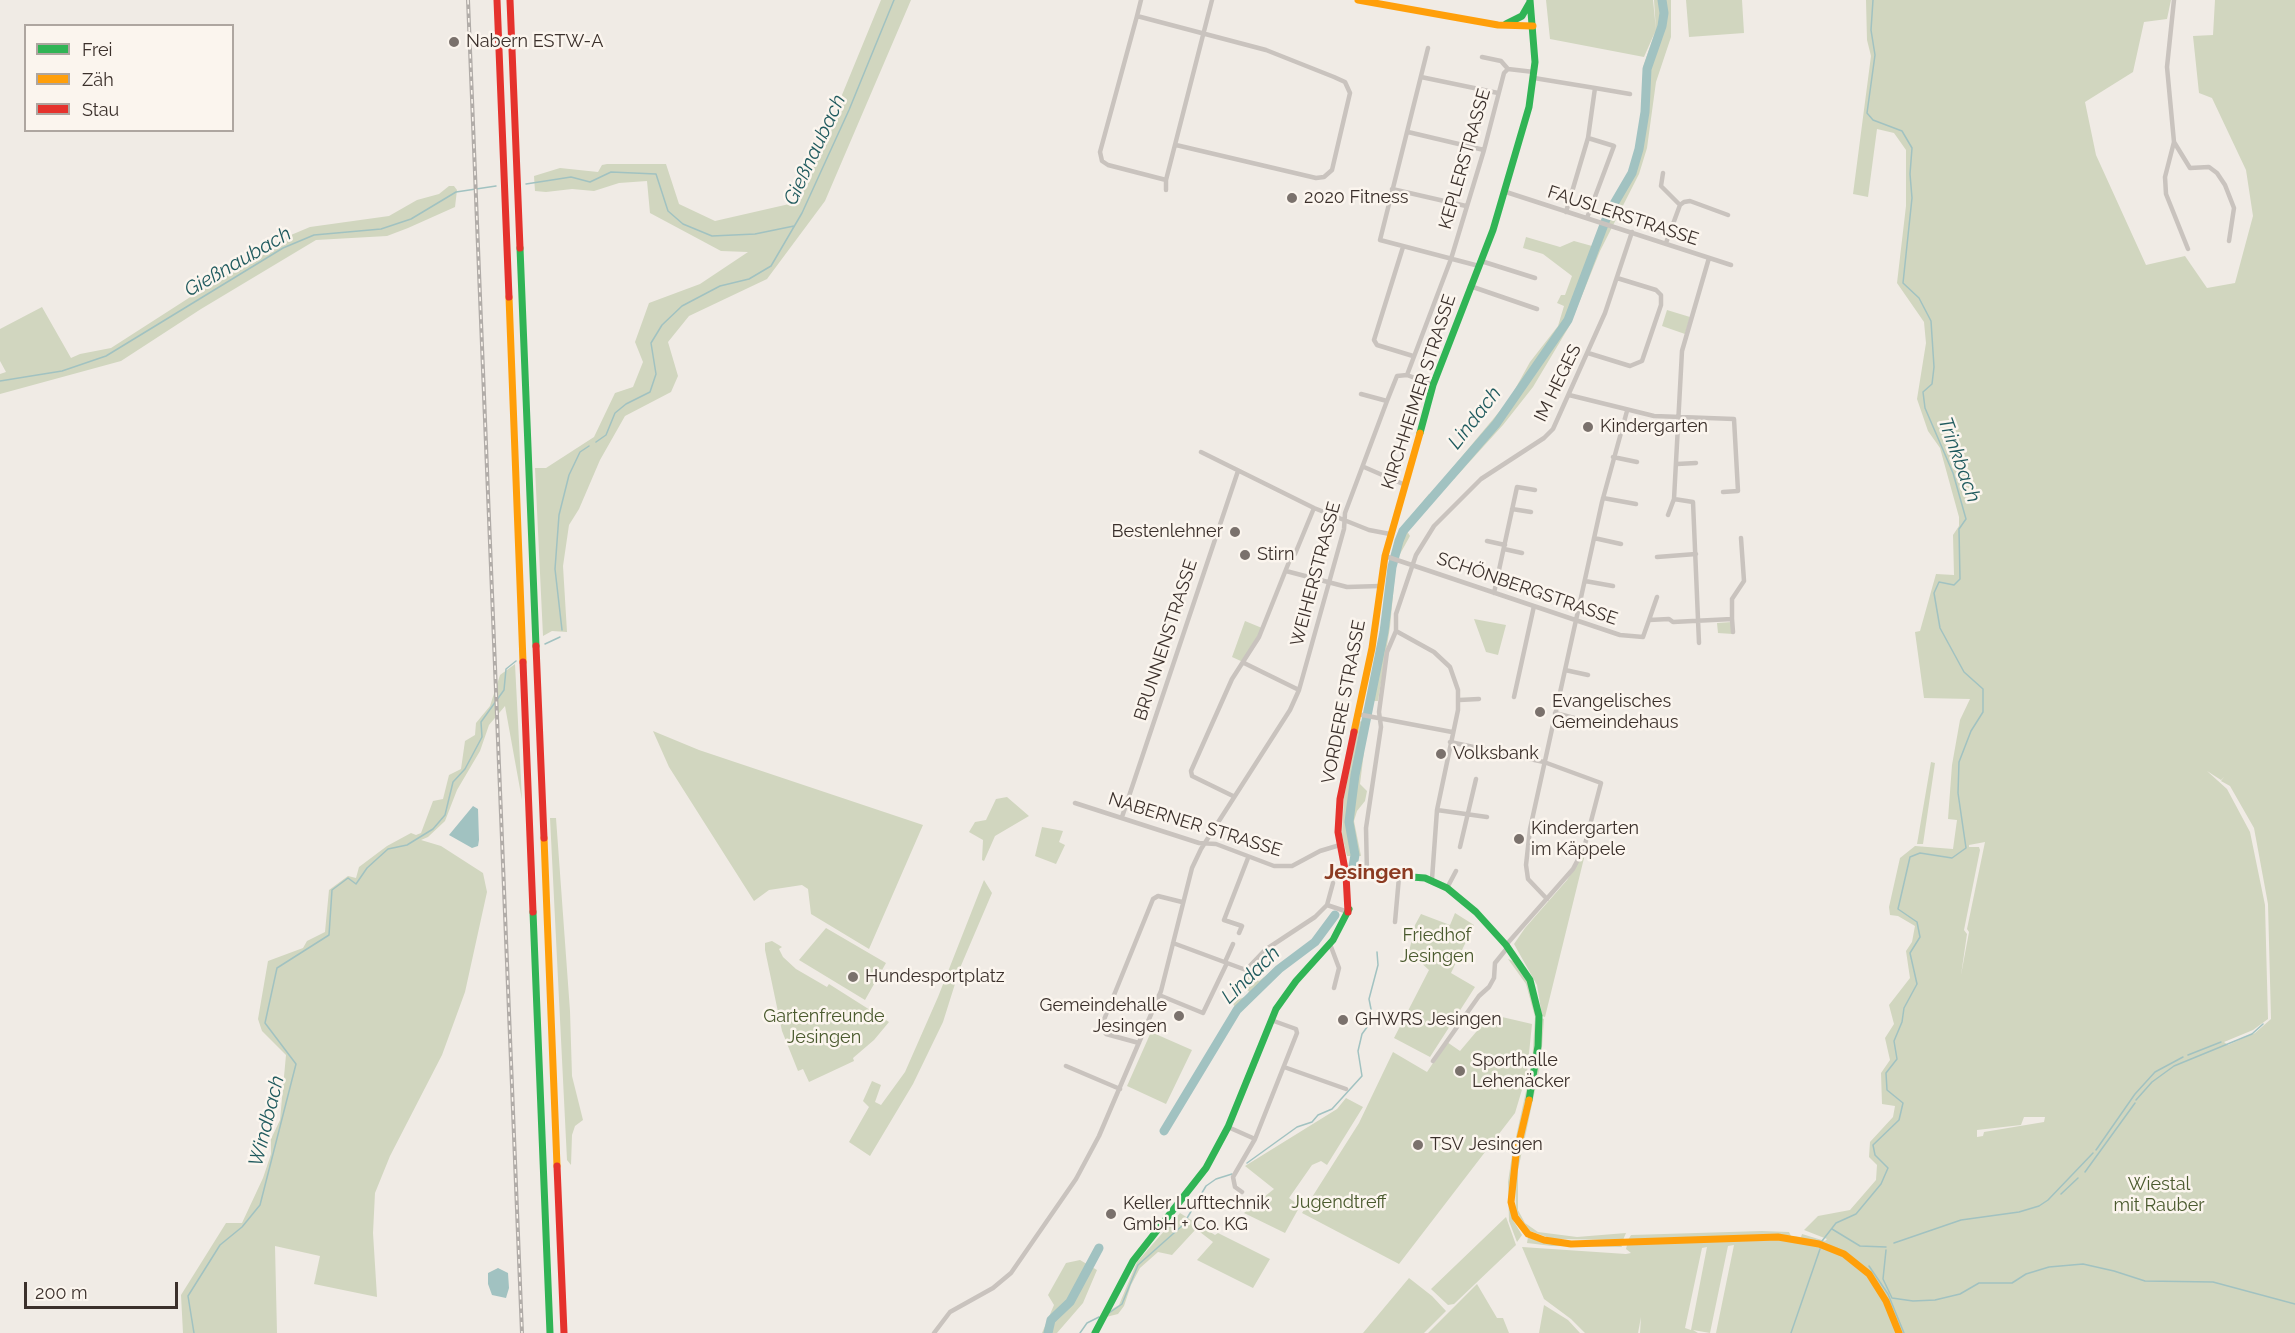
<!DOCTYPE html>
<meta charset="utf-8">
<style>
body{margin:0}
#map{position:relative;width:2295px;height:1333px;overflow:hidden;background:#f0ebe5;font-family:Raleway,sans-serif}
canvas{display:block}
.legend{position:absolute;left:24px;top:24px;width:210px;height:108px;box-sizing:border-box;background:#fbf5ee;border:2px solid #aea6a0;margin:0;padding:8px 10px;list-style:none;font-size:18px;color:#3b302b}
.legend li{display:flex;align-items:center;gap:12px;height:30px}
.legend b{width:30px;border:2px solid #aea6a0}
.scale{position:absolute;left:24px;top:1282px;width:154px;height:27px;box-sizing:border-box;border:3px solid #3b302b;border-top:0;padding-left:8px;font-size:18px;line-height:21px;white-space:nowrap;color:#3b302b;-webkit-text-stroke:4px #fbf5ee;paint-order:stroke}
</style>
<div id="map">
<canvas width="2295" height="1333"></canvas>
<ul class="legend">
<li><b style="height:8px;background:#30b455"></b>Frei</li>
<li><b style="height:8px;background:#ff9f0a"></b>Zäh</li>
<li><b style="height:8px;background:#e5322d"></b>Stau</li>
</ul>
<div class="scale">200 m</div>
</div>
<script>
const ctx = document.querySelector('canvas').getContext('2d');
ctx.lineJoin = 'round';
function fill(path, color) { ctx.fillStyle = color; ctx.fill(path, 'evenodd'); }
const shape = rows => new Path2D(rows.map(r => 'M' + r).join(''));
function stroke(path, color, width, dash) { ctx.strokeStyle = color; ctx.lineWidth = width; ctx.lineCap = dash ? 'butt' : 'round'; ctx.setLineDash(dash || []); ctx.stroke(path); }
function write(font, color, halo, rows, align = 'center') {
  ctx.font = font + ' Raleway,sans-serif'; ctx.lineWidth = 5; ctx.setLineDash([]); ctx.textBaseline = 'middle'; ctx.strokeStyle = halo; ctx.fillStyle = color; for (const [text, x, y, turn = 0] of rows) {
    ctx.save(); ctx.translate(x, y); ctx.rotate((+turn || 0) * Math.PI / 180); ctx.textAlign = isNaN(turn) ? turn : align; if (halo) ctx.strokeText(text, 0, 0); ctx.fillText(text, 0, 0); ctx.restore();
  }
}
const green = shape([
 [881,0,911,0,825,201,767,279,689,316,668,342,678,376,671,392,625,416,600,460,579,509,569,525,563,566,567,632,552,631,543,636,535,468,546,468,594,437,615,393,633,387,643,362,635,342,649,303,700,284,748,252,721,251,650,213,647,181,619,183,594,191,572,189,546,192,535,191,534,176,560,168,598,172,602,165,607,164,666,164,679,204,715,221,798,202],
 [1546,0,1653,0,1656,30,1654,0,1671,0,1671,37,1656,82,1647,148,1639,174,1600,251,1570,325,1533,387,1503,425,1454,479,1448,473,1509,400,1530,362,1558,326,1564,306,1557,303,1561,295,1565,295,1572,276,1543,254,1523,248,1526,237,1560,247,1574,241,1592,246,1604,217,1630,172,1644,110,1643,67,1655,32,1644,57,1550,39],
 [1686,0,1742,0,1744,33,1689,37],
 [1866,0,2171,0,2167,19,2144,22,2133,72,2085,102,2096,155,2146,265,2185,256,2207,288,2235,283,2253,216,2246,170,2212,98,2199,93,2193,36,2213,35,2215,0,2295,0,2295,1333,1716,1333,1734,1245,1728,1246,1710,1333,1693,1330,1698,1333,1640,1333,1641,1317,1638,1333,1585,1333,1571,1319,1544,1299,1522,1247,1626,1254,1631,1253,1626,1249,1627,1245,1782,1235,1628,1240,1631,1235,1762,1231,1789,1232,1791,1236,1801,1237,1802,1234,1825,1241,1827,1239,1804,1230,1818,1216,1850,1210,1876,1180,1877,1165,1869,1157,1870,1142,1893,1117,1895,1106,1882,1104,1881,1073,1890,1060,1885,1038,1894,1024,1889,1005,1910,978,1906,951,1912,942,1915,926,1898,916,1890,915,1889,907,1900,858,1915,846,1953,849,1957,820,1948,819,1952,765,1960,720,1970,699,1924,698,1915,632,1920,631,1936,574,1954,575,1953,535,1959,526,1959,517,1940,448,1928,431,1917,399,1926,343,1924,322,1897,283,1906,206,1906,150,1894,133,1877,129,1868,197,1853,194,1871,56,1867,40],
 [2207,771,2221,780,2224,777,2221,781,2230,786,2254,828,2268,904,2271,1019,2255,1033,2228,1045,2224,1042,2253,1030,2268,1019,2265,905,2250,832,2227,789],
 [1985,842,1967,929,1969,932,1961,975,1967,934,1964,930,1980,850,1979,847,1969,847,1969,845],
 [2024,1117,2045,1117,2044,1122,1984,1132,1983,1136,1977,1137,1977,1130,2021,1125],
 [1707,1247,1691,1330,1685,1328,1702,1248],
 [449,186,454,186,457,190,455,207,408,228,387,236,316,240,201,309,121,361,0,394,0,374,6,372,0,361,0,329,42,307,71,358,80,354,111,348,279,240,310,227,389,216,417,200,439,194],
 [1667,310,1690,317,1685,334,1662,326],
 [1429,494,1435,499,1407,531,1410,536,1400,554,1394,550,1399,530],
 [1396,563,1390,627,1378,701,1371,701,1387,626,1382,625,1390,567],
 [1474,619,1506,625,1498,655,1486,652],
 [1245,621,1262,628,1243,662,1232,657],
 [1732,622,1733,634,1718,633,1717,623],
 [515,664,522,800,505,706,489,725,480,751,457,790,445,821,428,837,421,840,441,846,483,873,487,892,465,992,442,1055,390,1156,375,1193,373,1233,377,1297,314,1284,320,1256,275,1246,277,1333,183,1333,181,1295,226,1223,242,1223,263,1178,271,1154,271,1139,280,1120,286,1055,262,1031,258,1019,268,961,303,948,307,941,325,932,329,890,348,876,356,878,359,867,387,846,411,833,416,835,421,833,433,801,443,799,449,775,461,769,465,741,475,735,476,723,490,706,500,675],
 [1364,720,1358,747,1364,752,1360,784,1367,791,1365,801,1357,811,1354,821,1361,856,1347,856,1342,835,1344,797,1359,722],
 [653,731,699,750,923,825,869,949,811,914,808,889,802,885,769,890,754,901,669,767],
 [1931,762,1935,763,1923,844,1917,844],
 [1007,797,1029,816,995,836,984,861,982,860,983,840,969,832,975,822,986,820,996,799],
 [550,818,556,818,570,1011,572,1076,583,1120,575,1126,572,1135,571,1165,567,1160],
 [1042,827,1063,831,1059,842,1065,845,1056,864,1035,856],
 [1586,850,1545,1017,1542,1016,1537,985,1514,944,1525,928,1567,880],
 [984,880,992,893,960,968,943,1022,913,1084,870,1156,849,1142,869,1107,863,1101,872,1081,881,1085,875,1102,881,1105,905,1072,938,997],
 [1455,913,1474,925,1451,973,1475,987,1430,1057,1394,1038,1429,970,1409,952,1415,925,1421,914,1450,925],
 [1326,923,1329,925,1314,941,1279,968,1236,1009,1232,1002,1247,996,1249,991,1237,986,1239,980,1246,982,1248,977,1259,981,1313,939],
 [826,928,886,963,865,1000,799,960],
 [772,941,782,947,779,949,783,957,796,969,827,987,829,984,889,1022,874,1040,853,1058,854,1061,809,1082,803,1069,798,1071,782,1031,765,950,765,943],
 [1508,959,1515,962,1528,982,1536,1008,1534,1063,1514,1152,1513,1220,1522,1235,1517,1242,1509,1221,1508,1182,1512,1155,1532,1064,1535,1017,1526,984],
 [1502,1017,1532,1024,1527,1073,1515,1113,1399,1264,1302,1213,1359,1123,1393,1052,1427,1072,1447,1042,1460,1051,1487,1019,1497,1025],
 [1541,1018,1544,1019,1541,1062,1518,1170,1518,1210,1525,1223,1538,1232,1577,1237,1626,1233,1623,1240,1553,1239,1530,1231,1516,1212,1515,1174],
 [1151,1032,1192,1050,1166,1104,1127,1086],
 [1346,1098,1363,1107,1327,1165,1321,1161,1312,1165,1289,1198,1300,1206,1285,1233,1244,1213,1274,1189,1245,1166,1337,1109],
 [1180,1213,1215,1235,1218,1233,1270,1259,1253,1288,1197,1260,1213,1242,1196,1229,1172,1255,1158,1252,1140,1268,1131,1285,1124,1306,1118,1314,1106,1317,1112,1309,1119,1305,1137,1262],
 [1506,1217,1516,1245,1454,1304,1448,1305,1431,1289],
 [1528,1237,1538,1241,1621,1245,1622,1247,1552,1246,1527,1243],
 [1080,1260,1097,1270,1083,1303,1057,1333,1042,1333,1054,1305,1048,1295,1066,1263],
 [1409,1278,1432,1296,1446,1311,1424,1333,1363,1333],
 [1477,1284,1497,1318,1503,1318,1509,1333,1428,1333],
 [1544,1305,1568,1320,1580,1333,1539,1333]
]);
const water = shape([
 [473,806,478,809,479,840,478,846,472,848,449,835],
 [498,1268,508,1273,509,1288,506,1298,492,1295,488,1284,488,1273]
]);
const stream = shape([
 [526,184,571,177,590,182,611,172,656,174,668,211,683,224,712,236,755,234,794,226],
 [0,381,62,371,106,356,283,248,314,235,381,229,411,219,456,192,496,186],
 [596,442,606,435,615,413,626,404,650,392,656,374,651,343,662,325,682,306,720,286,749,279,771,266,802,213,849,110,894,0],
 [562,630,555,569,559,515,569,475,580,452,589,446],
 [545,644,560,637],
 [2188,1055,2221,1042],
 [2136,1100,2152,1082,2174,1066,2252,1034,2263,1024],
 [2096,1150,2135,1094,2155,1072,2183,1057],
 [1247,1163,1297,1127,1312,1122,1318,1115,1332,1109,1362,1076,1358,1051,1362,1034,1373,1019,1369,999,1378,965,1377,952],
 [2085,1172,2135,1103],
 [2061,1194,2078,1178],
 [1832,1229,1860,1246,1886,1247],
 [1822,1241,1836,1223,1856,1214,1881,1184,1888,1168,1875,1155,1873,1145,1899,1120,1903,1103,1887,1090,1886,1073,1897,1059,1894,1041,1902,1022,1904,1008,1917,984,1910,953,1920,937,1917,922,1898,909,1910,857,1920,853,1952,858,1966,848,1958,793,1959,762,1971,731,1983,712,1983,689,1964,672,1940,628,1934,593,1939,582,1954,585,1960,579,1959,529,1966,519,1953,473,1925,408,1923,392,1932,384,1934,367,1931,321,1919,298,1903,283,1912,198,1910,174,1912,148,1902,131,1873,120,1867,113,1875,55,1871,30,1873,0],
 [1894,1243,1961,1220,2019,1212,2039,1206,2048,1200,2093,1153],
 [1886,1250,1883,1279,1892,1298,1913,1301,1935,1300,1960,1294,1979,1283,2012,1283,2026,1274,2049,1267,2083,1264,2114,1271,2145,1281,2213,1282,2295,1304],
 [1869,1266,1888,1294,1904,1333],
 [1109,1313,1122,1304,1138,1265,1183,1225,1206,1186,1216,1179,1232,1174],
 [194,1333,188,1296,220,1245,242,1227,260,1205,296,1064,265,1023,277,968,329,935,332,890,348,878,356,884,367,868,388,849,407,845,433,829,445,815,453,782,465,769,482,737,481,722,504,690,506,669,516,661],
 [1080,1333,1087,1323,1099,1317],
 [1791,1333,1820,1249]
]);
const river = shape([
 [1353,866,1355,855,1349,822,1355,775,1384,632,1392,567,1399,541,1403,531,1496,424,1568,320,1608,214,1632,173,1639,149,1645,112,1647,69,1662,26,1664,13,1662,0],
 [1164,1131,1237,1010,1279,969,1315,942,1335,915],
 [1048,1333,1051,1320,1070,1302,1099,1248]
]);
const street = shape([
 [2174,0,2167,67,2174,142,2165,177,2166,194,2188,249],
 [1137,16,1141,0],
 [1428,48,1380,240,1479,266],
 [1482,57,1501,61,1508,69],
 [1508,69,1534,72],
 [1421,77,1498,93],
 [1534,78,1595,88,1588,138,1566,212],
 [1595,88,1630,94],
 [1408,132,1484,150],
 [2174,142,2190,168,2209,167,2217,173,2225,185,2234,208,2229,241],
 [1663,173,1661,186,1680,205],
 [1166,180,1108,165,1102,161,1100,152,1137,16,1266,50,1334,77,1345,82,1350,93,1332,170,1324,177,1316,178,1176,145],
 [1392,189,1466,206],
 [1166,190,1166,180,1212,0],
 [1506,192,1731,265],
 [1587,218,1614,146,1588,138],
 [1666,243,1680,205,1684,202,1690,201,1728,215],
 [1403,247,1374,340,1377,345,1413,356],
 [1481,261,1535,278],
 [1470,286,1537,309],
 [1588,353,1630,366,1642,361,1661,305,1661,295,1656,290,1617,278],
 [1407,375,1433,385],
 [1361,394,1387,401],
 [1569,395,1654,416,1734,419,1738,491,1723,492],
 [1201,452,1314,508,1369,530,1390,534],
 [1613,457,1637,462],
 [1677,464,1696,463],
 [1364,467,1403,484],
 [1603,498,1636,504],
 [1512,509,1531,512],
 [1668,515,1674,499],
 [1594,538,1621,544],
 [1487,541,1505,545],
 [1504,549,1522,553],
 [1385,556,1620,635,1643,637,1649,620,1669,619,1673,622,1732,619,1732,599,1744,581,1741,538],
 [1657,557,1696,554],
 [1286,571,1347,587,1380,586],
 [1585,581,1613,586],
 [1494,593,1517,487,1535,490],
 [1732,619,1733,632],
 [1649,620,1657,597],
 [1396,631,1434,652,1450,667,1458,690,1458,710,1437,810,1432,879],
 [1699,643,1693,502,1674,499,1682,351,1709,258],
 [1244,663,1299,690],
 [1565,670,1588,675],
 [1514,697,1534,606],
 [1459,700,1479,699],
 [1555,713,1578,719],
 [1357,714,1452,732],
 [1450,742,1544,762,1601,783,1584,848,1573,869,1506,945],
 [1233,796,1192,776,1191,771,1232,679,1259,637,1291,557,1295,554,1314,508],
 [1075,803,1199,843,1216,844,1274,866,1292,866,1320,851,1340,845],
 [1437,810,1487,817],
 [1122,817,1238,471],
 [1460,847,1476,779],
 [1367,874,1366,828,1381,727,1379,712,1384,675,1387,652,1396,631,1396,614,1416,555,1434,526,1481,479,1544,438,1553,429,1605,313,1632,232],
 [1447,888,1456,871],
 [1547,899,1528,879,1526,865,1530,829,1602,502,1627,411],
 [1327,905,1348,912],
 [1395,922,1399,877],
 [1239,933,1242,926,1224,920,1248,858],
 [1173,943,1227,963],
 [1330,944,1339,968,1334,988],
 [1225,962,1233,944],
 [1159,995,1203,1013,1227,963,1246,970,1265,950,1315,917,1327,905,1333,883],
 [1139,1043,1106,1034,1101,1027,1153,899,1158,896,1182,902],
 [1433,1061,1479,996,1489,987,1494,978,1495,963,1508,947],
 [1066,1066,1120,1089],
 [1284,1067,1346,1089],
 [1228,1127,1255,1139],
 [1242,1192,1235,1187,1233,1177,1255,1139,1297,1033,1296,1029,1271,1020],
 [934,1333,950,1312,993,1288,1011,1273,1076,1179,1099,1136,1161,991,1192,868,1201,849,1290,710,1299,690,1344,529,1345,513,1387,401,1397,376,1407,375,1451,259,1484,150,1504,73,1508,69]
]);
const fast = shape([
 [1506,24,1522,16,1530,2],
 [520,248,536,646],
 [1420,433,1433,385,1493,230,1529,107,1535,62,1530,0],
 [1346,875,1358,873,1425,878,1447,888,1476,912,1506,945,1530,980,1539,1016,1538,1046,1529,1100],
 [533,912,550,1333],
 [1095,1333,1133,1261,1206,1168,1228,1127,1276,1009,1296,981,1333,940,1349,909]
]);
const slow = shape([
 [1358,0,1498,25,1533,26],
 [509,297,523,662],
 [1354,732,1372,648,1385,556,1420,433],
 [544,838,557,1166],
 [1529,1100,1516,1155,1511,1202,1515,1217,1528,1234,1544,1240,1571,1244,1778,1237,1819,1244,1844,1254,1869,1274,1886,1301,1899,1333]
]);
const jam = shape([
 [497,0,509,297],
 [510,0,520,248],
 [536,646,544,838],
 [523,662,533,912],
 [1348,912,1346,875,1338,832,1340,799,1354,732],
 [557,1166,564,1333]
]);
const rail = shape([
 [468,0,522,1333]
]);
const markers = [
 [454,42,6,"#7a716c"],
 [1292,198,6,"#7a716c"],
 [1588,427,6,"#7a716c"],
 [1235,532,6,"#7a716c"],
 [1245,555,6,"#7a716c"],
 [1540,712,6,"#7a716c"],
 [1441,754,6,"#7a716c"],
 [1519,839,6,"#7a716c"],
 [853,977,6,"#7a716c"],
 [1179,1016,6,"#7a716c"],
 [1343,1020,6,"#7a716c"],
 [1460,1071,6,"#7a716c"],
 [1418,1145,6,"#7a716c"],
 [1111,1214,6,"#7a716c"]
];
const poiNames = [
 ["Nabern ESTW-A",466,42],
 ["2020 Fitness",1304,198],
 ["Kindergarten",1600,427],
 ["Bestenlehner",1223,532,"right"],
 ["Stirn",1257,555],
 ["Evangelisches",1552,702],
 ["Gemeindehaus",1552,723],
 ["Volksbank",1453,754],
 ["Kindergarten",1531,829],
 ["im Käppele",1531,850],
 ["Hundesportplatz",865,977],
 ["Gemeindehalle",1167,1006,"right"],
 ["Jesingen",1167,1027,"right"],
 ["GHWRS Jesingen",1355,1020],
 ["Sporthalle",1472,1061],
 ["Lehenäcker",1472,1082],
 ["TSV Jesingen",1430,1145],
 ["Keller Lufttechnik",1123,1204],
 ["GmbH + Co. KG",1123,1225]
];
const streetNames = [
 ["KEPLERSTRASSE",1465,159,-74],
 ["FAUSLERSTRASSE",1623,216,18],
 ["IM HEGES",1558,383,-64],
 ["KIRCHHEIMER STRASSE",1419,392,-72],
 ["WEIHERSTRASSE",1316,574,-75],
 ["SCHÖNBERGSTRASSE",1527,589,19],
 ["BRUNNENSTRASSE",1166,640,-72],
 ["VORDERE STRASSE",1344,702,-79],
 ["NABERNER STRASSE",1195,825,17]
];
const parkNames = [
 ["Friedhof",1437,936],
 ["Jesingen",1437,957],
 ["Gartenfreunde",824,1017],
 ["Jesingen",824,1038],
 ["Wiestal",2159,1185],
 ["mit Rauber",2159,1206],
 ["Jugendtreff",1339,1203]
];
const waterNames = [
 ["Gießnaubach",815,150,-65],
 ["Gießnaubach",238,262,-30],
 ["Lindach",1475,418,-52],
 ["Trinkbach",1959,460,70],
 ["Lindach",1251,975,-44],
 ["Windbach",267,1121,-76]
];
const quarterNames = [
 ["Jesingen",1369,873]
];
fill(green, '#d1d6bf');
fill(water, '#a1c2c1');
stroke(stream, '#a1c2c1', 1.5);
stroke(river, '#a1c2c1', 9);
stroke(street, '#c9c3be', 4.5);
stroke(fast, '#30b455', 7);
stroke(slow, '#ff9f0a', 7);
stroke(jam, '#e5322d', 7);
stroke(rail, '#b1aca8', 4);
stroke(rail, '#fbf5ee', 1.5, [4.5]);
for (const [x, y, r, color] of markers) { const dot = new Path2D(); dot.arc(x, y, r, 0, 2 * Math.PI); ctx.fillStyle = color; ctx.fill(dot); stroke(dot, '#fbf5ee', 2); }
write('18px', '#3b302b', '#fbf5ee', poiNames, 'left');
write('18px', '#3b302b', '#fbf5ee', streetNames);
write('18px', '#4a5a2e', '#fbf5ee', parkNames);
write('italic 20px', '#1f5a5e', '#fbf5ee', waterNames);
write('bold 21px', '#8c3b22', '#fbf5ee', quarterNames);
</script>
